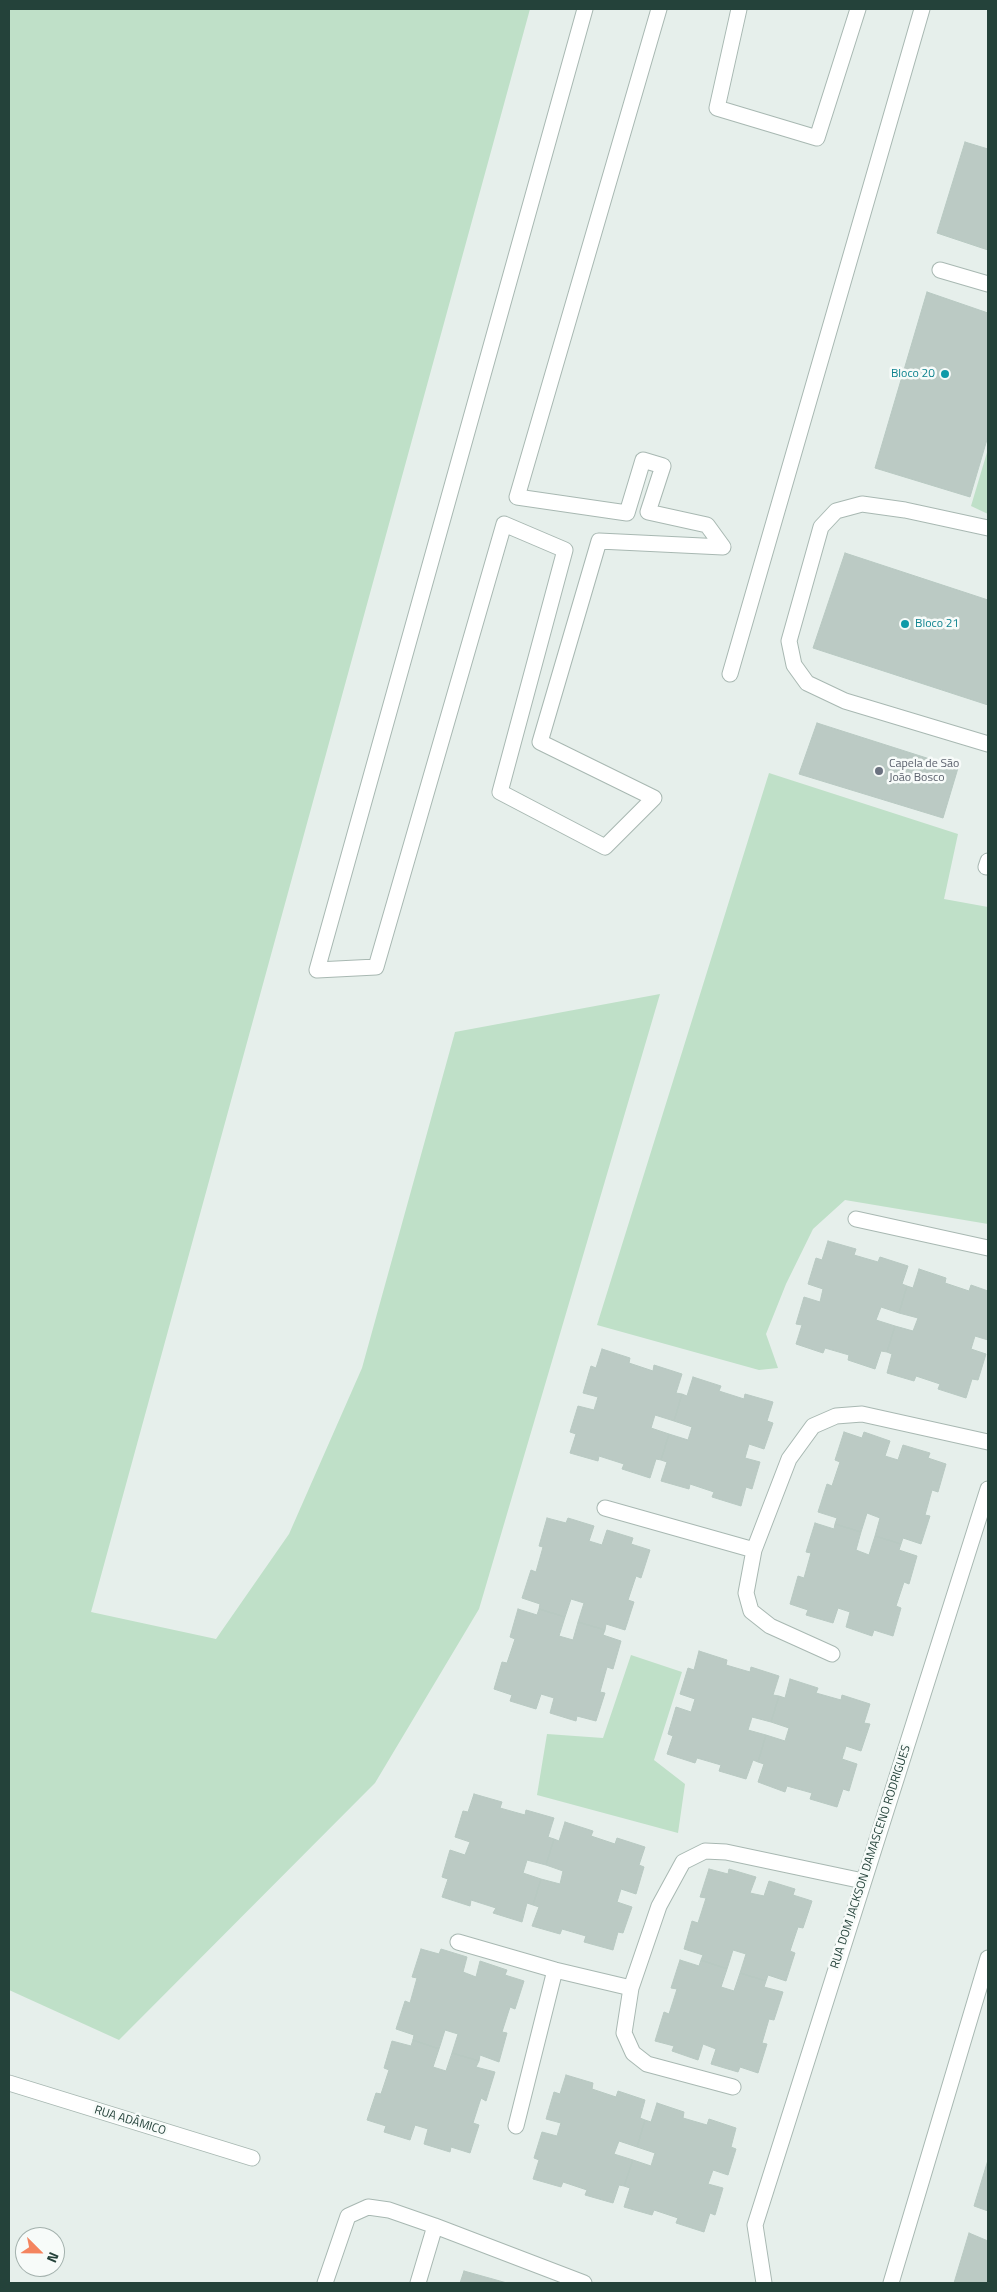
<!DOCTYPE html>
<meta charset="utf-8">
<style>
body{margin:0}
#map{position:relative;width:997px;height:2292px;overflow:hidden;background:#e6efeb;font-family:"Titillium Web",sans-serif}
canvas{display:block}
.frame{position:absolute;inset:0;border:10px solid #24423a;pointer-events:none}
.north{position:absolute;left:15px;top:2227px;width:50px;height:50px;box-sizing:border-box;background:#f7fbf9;border:1px solid #a3b1ad;border-radius:50%;rotate:113deg;font-size:14px;font-weight:700;line-height:20px;text-align:center;color:#24423a}
.north::after{content:'';display:block;margin:auto;width:18px;height:22px;background:#f4845f;clip-path:polygon(50% 0,100% 100%,50% 72%,0 100%)}
</style>
<div id="map">
<canvas width="997" height="2292"></canvas>
<div class="frame"></div>
<div class="north">N</div>
</div>
<script>
const ctx = document.querySelector('canvas').getContext('2d');
ctx.lineJoin = 'round';
function fill(path, color) { ctx.fillStyle = color; ctx.fill(path, 'evenodd'); }
const shape = rows => new Path2D(rows.map(r => 'M' + r).join(''));
function stroke(path, color, width, dash) { ctx.strokeStyle = color; ctx.lineWidth = width; ctx.lineCap = dash ? 'butt' : 'round'; ctx.setLineDash(dash || []); ctx.stroke(path); }
function write(font, color, halo, rows, align = 'center') {
  ctx.font = font + ' "Titillium Web",sans-serif'; ctx.lineWidth = 5; ctx.setLineDash([]); ctx.textBaseline = 'middle'; ctx.strokeStyle = halo; ctx.fillStyle = color; for (const [text, x, y, turn = 0] of rows) {
    ctx.save(); ctx.translate(x, y); ctx.rotate((+turn || 0) * Math.PI / 180); ctx.textAlign = isNaN(turn) ? turn : align; if (halo) ctx.strokeText(text, 0, 0); ctx.fillText(text, 0, 0); ctx.restore();
  }
}
const green = shape([
 [9,9,530,9,91,1612,216,1639,289,1534,362,1368,455,1032,660,994,479,1609,375,1783,119,2040,9,1990],
 [988,449,988,514,971,506],
 [769,773,958,834,944,899,988,907,988,1224,845,1200,813,1229,786,1284,766,1334,778,1368,759,1370,597,1325],
 [631,1655,682,1672,654,1760,685,1784,678,1833,537,1795,547,1734,603,1738]
]);
const building = shape([
 [965,142,988,149,988,250,937,233,965,142],
 [927,292,988,313,988,436,970,497,875,468,927,292],
 [845,553,988,600,988,705,813,648,845,553],
 [817,723,958,768,943,818,799,774,817,723],
 [828,1241,856,1249,854,1255,878,1262,880,1257,908,1266,902,1284,907,1286,899,1313,881,1307,876,1320,895,1326,887,1352,881,1351,875,1369,848,1360,849,1355,825,1348,823,1353,796,1344,802,1325,796,1324,804,1297,820,1302,823,1289,808,1284,816,1258,822,1260,828,1241],
 [919,1269,946,1278,945,1283,969,1291,971,1285,988,1291,988,1340,975,1336,971,1349,986,1354,978,1380,972,1379,966,1398,938,1389,940,1384,916,1376,914,1381,887,1373,892,1354,887,1352,895,1326,913,1331,918,1318,899,1313,907,1286,913,1288,919,1269],
 [602,1349,630,1358,629,1363,653,1371,654,1365,682,1374,676,1393,682,1394,674,1421,655,1415,651,1428,669,1434,661,1460,656,1459,650,1478,622,1469,624,1464,599,1456,598,1461,570,1453,576,1434,570,1432,578,1406,594,1410,598,1397,583,1393,591,1366,596,1368,602,1349],
 [693,1377,721,1386,719,1391,744,1399,745,1394,773,1402,767,1421,773,1423,764,1449,749,1444,745,1458,760,1462,752,1489,746,1487,741,1506,712,1497,714,1492,690,1484,689,1489,661,1481,667,1462,661,1460,669,1434,688,1440,692,1427,674,1421,682,1394,687,1396,693,1377],
 [844,1432,862,1438,864,1432,890,1441,885,1456,898,1460,903,1445,930,1453,928,1458,946,1464,938,1492,932,1490,925,1515,930,1516,921,1544,903,1538,901,1544,875,1536,880,1518,867,1513,861,1532,835,1524,837,1518,818,1512,827,1484,832,1486,840,1462,835,1460,844,1432],
 [547,1518,566,1523,568,1518,594,1526,589,1541,602,1545,607,1530,633,1538,631,1544,650,1550,641,1578,636,1576,628,1600,634,1602,625,1630,606,1624,605,1630,578,1622,584,1603,571,1599,565,1617,539,1609,540,1604,522,1598,531,1570,536,1572,543,1547,539,1546,547,1518],
 [815,1523,834,1529,835,1524,861,1532,856,1550,869,1555,875,1536,901,1544,899,1550,917,1556,909,1584,904,1582,896,1606,901,1608,893,1636,874,1630,872,1636,846,1627,850,1612,838,1608,833,1623,806,1615,808,1610,790,1604,798,1576,804,1578,811,1553,806,1552,815,1523],
 [518,1609,537,1615,539,1609,565,1617,559,1636,573,1640,578,1622,605,1630,603,1635,621,1641,613,1669,607,1667,600,1692,605,1693,596,1721,577,1716,576,1721,550,1713,554,1698,541,1694,536,1709,510,1701,512,1695,494,1689,502,1662,507,1663,515,1639,510,1637,518,1609],
 [699,1651,727,1660,726,1665,750,1672,751,1667,779,1676,773,1695,779,1696,771,1722,752,1717,748,1730,766,1735,758,1762,753,1760,746,1779,719,1771,721,1765,697,1758,695,1763,667,1754,673,1736,668,1734,676,1707,691,1712,695,1699,680,1694,688,1668,694,1670,699,1651],
 [790,1679,818,1688,816,1693,841,1700,842,1695,870,1704,864,1723,870,1724,861,1751,846,1746,842,1759,857,1764,849,1791,843,1789,837,1807,810,1799,812,1793,787,1786,785,1792,758,1782,764,1764,758,1762,766,1735,785,1741,789,1728,771,1722,779,1696,785,1698,790,1679],
 [474,1794,502,1802,500,1808,525,1815,526,1810,554,1818,548,1837,554,1839,546,1865,527,1860,523,1873,541,1879,533,1905,527,1903,522,1922,493,1913,496,1908,471,1900,470,1906,442,1897,448,1879,442,1877,450,1850,465,1855,470,1842,455,1837,463,1811,468,1812,474,1794],
 [565,1822,593,1831,591,1836,615,1844,617,1838,645,1847,639,1865,644,1867,636,1894,621,1889,617,1902,632,1907,623,1933,618,1932,613,1950,584,1942,586,1936,562,1929,560,1934,532,1926,539,1907,533,1905,541,1879,560,1884,563,1871,546,1865,554,1839,559,1841,565,1822],
 [709,1869,728,1874,729,1869,756,1877,750,1893,764,1896,769,1881,795,1889,793,1895,812,1901,803,1928,798,1927,790,1951,795,1953,786,1981,768,1975,766,1981,740,1973,746,1954,733,1950,727,1969,701,1960,703,1955,684,1949,692,1921,698,1923,706,1898,700,1897,709,1869],
 [421,1949,439,1954,441,1949,467,1957,463,1972,476,1977,480,1961,507,1970,505,1975,524,1981,515,2009,510,2007,502,2032,507,2033,499,2062,480,2055,479,2061,452,2053,458,2034,445,2030,439,2049,413,2040,414,2035,396,2029,405,2001,410,2003,417,1978,412,1977,421,1949],
 [680,1960,699,1966,701,1960,727,1969,721,1987,734,1991,740,1973,766,1981,764,1987,783,1992,774,2020,769,2019,762,2043,767,2044,758,2073,740,2067,738,2072,711,2064,716,2049,703,2044,698,2060,672,2051,674,2046,655,2041,664,2012,669,2014,677,1989,671,1988,680,1960],
 [413,2040,439,2049,433,2067,446,2071,452,2053,479,2061,476,2067,495,2072,486,2101,481,2098,473,2123,479,2125,470,2153,451,2147,450,2152,424,2144,428,2129,415,2125,410,2140,384,2132,386,2126,367,2120,376,2093,381,2094,389,2070,384,2068,392,2041,411,2046,413,2040],
 [566,2075,593,2083,592,2089,616,2097,618,2091,645,2100,640,2118,645,2120,637,2147,619,2141,614,2154,633,2160,624,2186,619,2185,613,2203,585,2195,587,2190,563,2182,561,2187,533,2179,539,2160,534,2158,542,2132,557,2136,561,2123,546,2119,554,2092,560,2094,566,2075],
 [657,2103,684,2112,683,2118,707,2125,709,2119,736,2128,731,2147,736,2149,728,2175,713,2170,708,2184,723,2188,715,2215,710,2213,704,2232,676,2223,678,2218,654,2210,652,2215,624,2207,630,2188,624,2186,633,2160,651,2166,655,2153,637,2147,645,2120,651,2122,657,2103],
 [988,2160,988,2211,974,2206,988,2160],
 [969,2233,988,2241,988,2283,954,2283,969,2233],
 [464,2271,507,2283,460,2283,464,2271]
]);
const minor = shape([
 [585,9,317,970,376,967,504,524,565,550,500,792,605,847,654,798,540,742,599,541,723,547,707,525,648,512,663,466,643,460,627,513,517,497,659,9],
 [739,9,717,108,817,138,858,9],
 [940,270,988,284],
 [988,528,905,510,862,504,836,511,821,527,789,641,794,665,807,683,845,701,988,744],
 [730,674,922,9],
 [986,867,988,861],
 [856,1219,988,1248],
 [605,1508,754,1550],
 [832,1654,770,1626,751,1611,746,1593,754,1550,789,1459,813,1426,836,1416,862,1414,988,1442],
 [458,1942,555,1970,631,1988],
 [9,2083,252,2158],
 [733,2087,647,2064,633,2053,624,2033,631,1988,659,1906,683,1862,705,1851,726,1852,863,1881],
 [516,2126,555,1970],
 [325,2283,348,2216,368,2207,389,2210,435,2226],
 [418,2283,435,2226,584,2283],
 [764,2283,755,2225,988,1489],
 [891,2283,988,1958]
]);
const markers = [
 [945,374,5,"#0f9aa8"],
 [905,624,5,"#0f9aa8"],
 [879,771,5,"#6b7280"]
];
const cultureNames = [
 ["Bloco 20",935,374],
 ["Bloco 21",915,624,"left"]
];
const worshipNames = [
 ["Capela de São",889,764],
 ["João Bosco",889,778]
];
const streetNames = [
 ["RUA DOM JACKSON DAMASCENO RODRIGUES",871,1857,-72],
 ["RUA ADÂMICO",130,2121,17]
];
fill(green, '#bfe0c8');
fill(building, '#bbcac4');
stroke(building, '#b8c9c2', 1);
stroke(minor, '#a8b8b2', 17);
stroke(minor, '#fff', 15);
for (const [x, y, r, color] of markers) { const dot = new Path2D(); dot.arc(x, y, r, 0, 2 * Math.PI); ctx.fillStyle = color; ctx.fill(dot); stroke(dot, '#f7fbf9', 2); }
write('12px', '#0d838f', '#f7fbf9', cultureNames, 'right');
write('12px', '#5b616d', '#f7fbf9', worshipNames, 'left');
write('12px', '#24423a', '#f7fbf9', streetNames);
</script>
